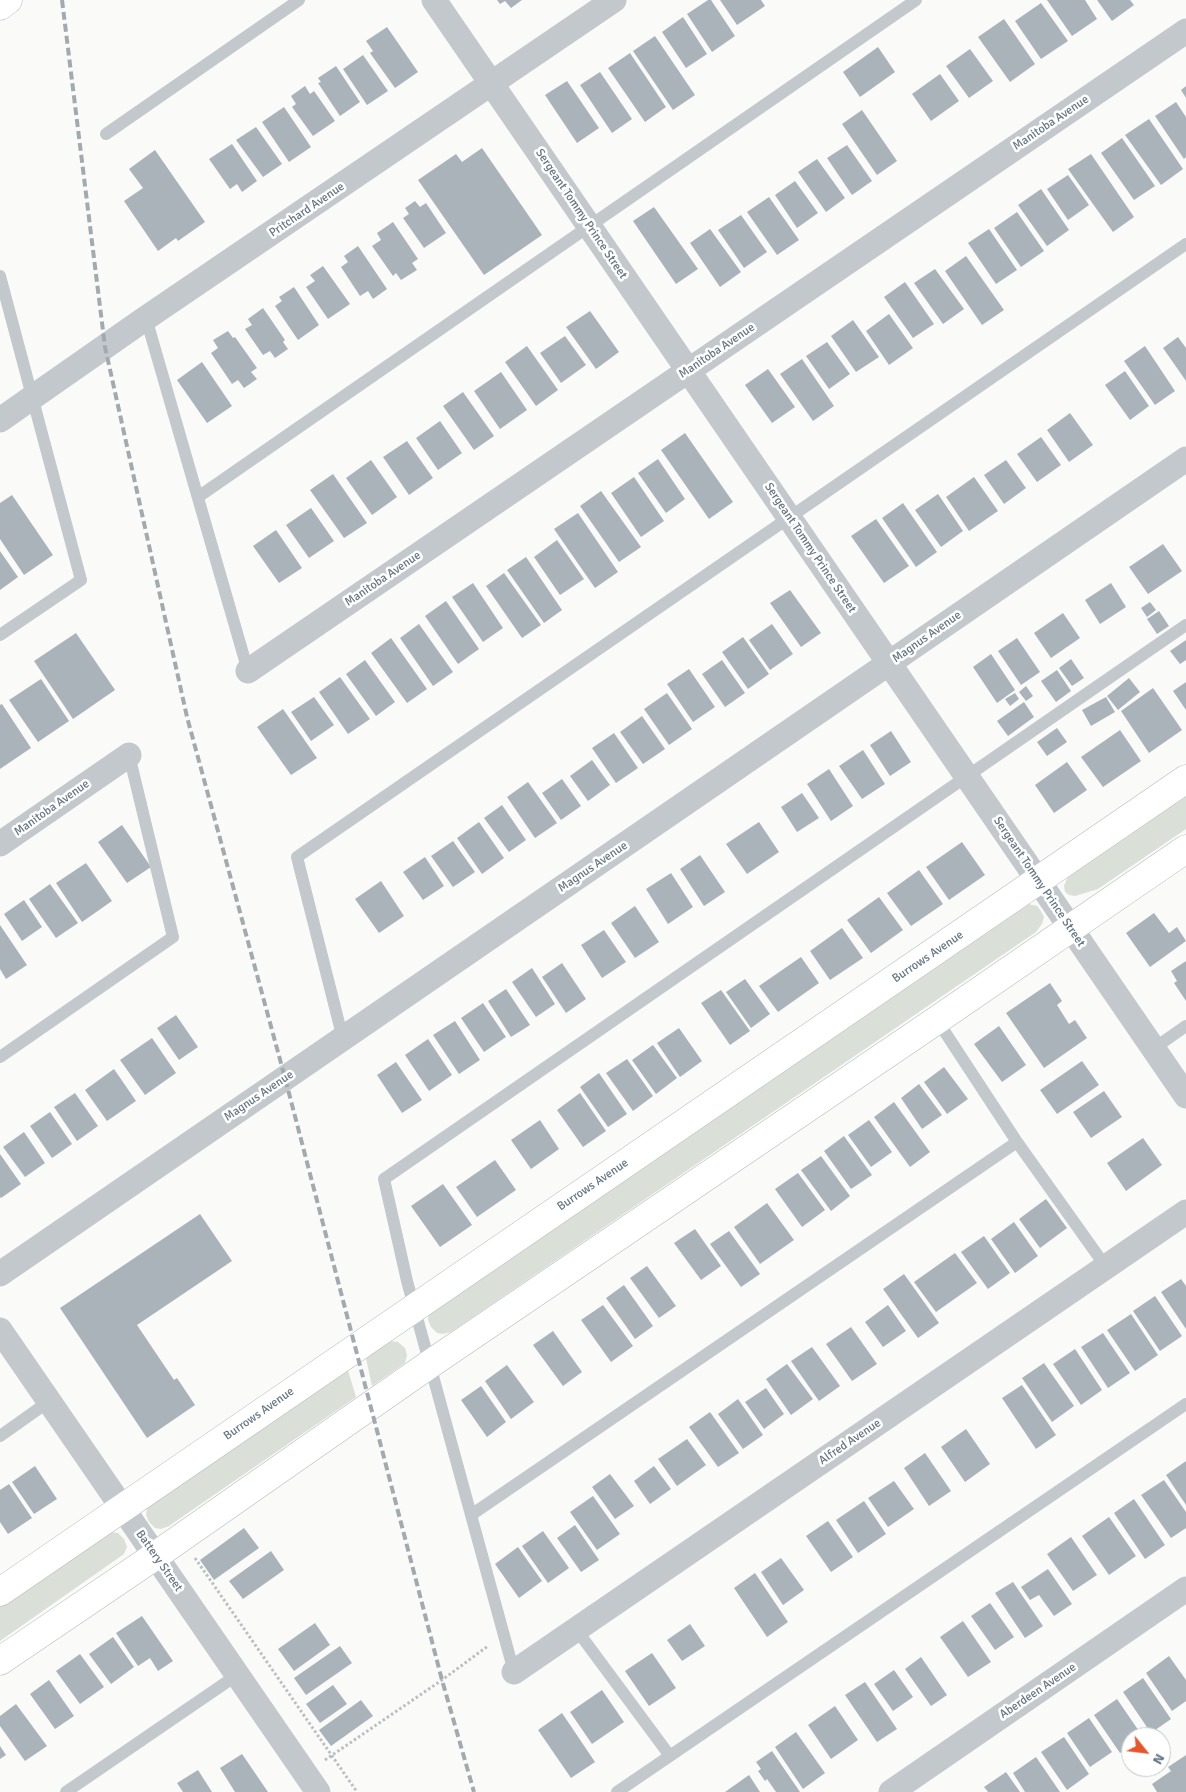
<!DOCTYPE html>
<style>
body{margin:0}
#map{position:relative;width:1186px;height:1792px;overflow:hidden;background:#fafaf8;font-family:Signika,sans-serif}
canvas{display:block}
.north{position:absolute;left:1121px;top:1727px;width:50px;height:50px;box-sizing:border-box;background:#fff;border:1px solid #c1c8cd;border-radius:50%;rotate:119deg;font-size:14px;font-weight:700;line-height:20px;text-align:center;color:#657683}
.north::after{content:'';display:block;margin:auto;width:18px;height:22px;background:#e4572e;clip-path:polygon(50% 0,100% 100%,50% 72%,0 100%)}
</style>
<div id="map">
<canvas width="1186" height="1792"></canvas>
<div class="north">N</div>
</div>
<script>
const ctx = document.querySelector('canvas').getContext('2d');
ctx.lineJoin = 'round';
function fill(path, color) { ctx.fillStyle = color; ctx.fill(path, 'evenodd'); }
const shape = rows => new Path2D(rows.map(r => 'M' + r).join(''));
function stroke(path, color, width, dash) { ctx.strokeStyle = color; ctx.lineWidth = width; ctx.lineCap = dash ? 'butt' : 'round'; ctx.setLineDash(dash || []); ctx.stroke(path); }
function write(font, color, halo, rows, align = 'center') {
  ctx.font = font + ' Signika,sans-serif'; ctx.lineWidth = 5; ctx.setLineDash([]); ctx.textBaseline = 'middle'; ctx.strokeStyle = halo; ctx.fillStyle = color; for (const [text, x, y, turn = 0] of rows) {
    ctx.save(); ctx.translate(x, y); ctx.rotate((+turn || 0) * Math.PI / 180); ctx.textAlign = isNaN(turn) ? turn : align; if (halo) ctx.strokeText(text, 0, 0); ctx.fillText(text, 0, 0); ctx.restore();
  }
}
const green = shape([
 [1186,793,1186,829,1098,889,1075,896,1069,895,1065,892,1064,886,1069,874],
 [1028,904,1037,906,1041,911,1044,917,1042,924,1036,932,451,1332,443,1334,437,1333,431,1327,428,1320,429,1313,1019,907],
 [390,1341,398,1342,405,1348,407,1355,405,1363,372,1386,365,1354],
 [347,1367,356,1397,169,1526,161,1529,155,1528,149,1522,146,1515,147,1508,153,1502],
 [110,1532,118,1533,124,1539,127,1547,124,1554,0,1641,0,1606]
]);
const building = shape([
 [497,0,522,0,511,8,505,1,500,4],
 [708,0,711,0,735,36,712,52,687,14],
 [720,0,761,0,765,6,737,25],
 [1047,0,1085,0,1097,19,1072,36],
 [1097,0,1130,0,1134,5,1112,21],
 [1041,3,1068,41,1041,59,1015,21],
 [683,17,707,54,686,68,662,32],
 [1004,19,1035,64,1010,82,978,37],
 [387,27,418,72,395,88,370,53,373,51,366,41],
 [655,36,695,95,673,110,633,51],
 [878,47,895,72,860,97,843,72],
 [970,49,993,81,969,98,946,66],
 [630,53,666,107,645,122,608,68],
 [363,55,388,91,367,105,343,69],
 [336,66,360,102,340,116,318,83,321,82,318,78],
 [600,72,632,119,612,133,580,85],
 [940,74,959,101,931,121,912,94],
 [567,81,599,128,577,143,545,95],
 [305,86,310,94,314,91,335,121,313,136,292,107,296,104,291,96],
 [1186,86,1186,98,1181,90],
 [1176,102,1186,117,1186,157,1184,159,1155,116],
 [284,107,311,147,289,162,262,122],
 [862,110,897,161,877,175,842,124],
 [1149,119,1183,169,1161,185,1125,135],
 [256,127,282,164,263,177,236,140],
 [1122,138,1155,186,1134,200,1101,153],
 [232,144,257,181,242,192,237,184,230,189,209,159],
 [847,145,872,181,852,195,827,158],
 [482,148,542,235,484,275,418,180,456,154,462,162],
 [155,150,205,222,178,241,176,238,158,251,124,201,143,188,129,169],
 [1091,154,1134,217,1113,232,1068,169],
 [817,159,845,198,826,212,798,172],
 [1068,175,1089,205,1068,220,1047,189],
 [795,181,818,213,797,228,775,195],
 [1041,189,1069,230,1047,246,1018,205],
 [769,197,799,240,777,255,747,212],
 [415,201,420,207,426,203,446,233,424,248,403,218,409,214,405,208],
 [654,207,698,269,676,284,633,221],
 [1017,212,1044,251,1021,267,994,228],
 [741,215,767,252,744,268,718,230],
 [393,222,418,259,412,263,417,270,401,280,396,273,393,276,372,246,381,240,377,233],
 [710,229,741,272,720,287,690,243],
 [989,229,1017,270,996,284,968,243],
 [358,246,387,289,373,299,368,291,360,296,341,267,348,262,344,256],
 [966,256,1004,310,982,325,945,271],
 [323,266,350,304,328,319,306,287,315,281,310,275],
 [935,269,964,309,943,324,914,283],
 [905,282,934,324,913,338,884,297],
 [294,287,319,325,298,340,275,306,282,301,279,297],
 [263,308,285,340,283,342,288,349,275,358,270,351,263,355,245,329,252,325,248,319],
 [590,311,619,352,596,369,566,327],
 [889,314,913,348,889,365,866,331],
 [853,320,879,357,856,372,831,336],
 [228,331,233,338,235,337,257,368,251,372,257,379,244,388,238,380,232,384,211,353,218,348,213,340],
 [565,336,586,365,561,383,540,353],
 [1178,337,1186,348,1186,381,1163,348],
 [827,342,850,374,829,389,806,356],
 [527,346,558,390,536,406,505,362],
 [1145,346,1175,391,1155,405,1124,361],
 [802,359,834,406,813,421,780,374],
 [202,362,232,406,207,423,177,380],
 [768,369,795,407,772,423,745,385],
 [1125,371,1149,406,1130,420,1105,385],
 [501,372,527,410,500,429,474,391],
 [463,392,494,436,474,450,443,406],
 [1070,413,1093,445,1069,462,1047,430],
 [440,421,462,453,438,470,416,438],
 [685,433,733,502,709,519,661,450],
 [1041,437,1061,465,1037,482,1017,454],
 [407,441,433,478,409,495,383,457],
 [658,459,685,499,666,513,638,473],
 [371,460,397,497,372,515,346,478],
 [1006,460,1026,488,1004,504,984,475],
 [333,474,367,523,344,538,310,490],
 [634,477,664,521,641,537,611,493],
 [974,477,998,511,969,531,946,497],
 [601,491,641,547,619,562,580,506],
 [938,494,963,531,941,547,915,510],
 [12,495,53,555,24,575,0,539,0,503],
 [903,503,937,552,916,567,882,518],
 [311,508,334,541,309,558,286,525],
 [578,513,618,572,595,588,554,529],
 [876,519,909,566,884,583,851,536],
 [276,530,302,568,279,583,253,546],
 [557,540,584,579,560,595,534,557],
 [1163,544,1182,571,1148,594,1129,567],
 [0,551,18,577,0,590],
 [526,557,562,610,544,623,507,570],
 [504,573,541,625,522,638,486,586],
 [473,583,503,628,483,642,452,597],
 [1111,583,1126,607,1100,624,1085,600],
 [790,590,821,633,801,647,770,603],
 [446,601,479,649,458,664,425,616],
 [1150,602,1156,610,1147,617,1141,608],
 [1159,611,1169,626,1157,634,1147,619],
 [1063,613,1080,638,1051,658,1034,633],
 [419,624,453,672,433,686,400,638],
 [772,624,793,654,770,670,749,640],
 [76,633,115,690,73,719,34,661],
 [743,637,769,674,748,689,722,652],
 [391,638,427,689,407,703,371,653],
 [1017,638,1040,672,1021,685,998,651],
 [1186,640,1186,660,1180,664,1170,651],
 [991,654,1015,690,997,703,973,667],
 [1071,659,1084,678,1072,686,1059,668],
 [365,660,395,702,376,716,346,674],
 [722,660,745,693,725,707,702,674],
 [689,669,715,707,693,722,667,684],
 [1057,670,1071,691,1056,702,1041,681],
 [340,677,370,719,348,734,319,692],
 [1129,678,1140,692,1118,710,1107,696],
 [41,679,69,721,38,742,9,700],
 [1186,682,1186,710,1173,691],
 [1026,686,1033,696,1026,701,1019,692],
 [1153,688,1182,730,1149,753,1121,711],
 [667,693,692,729,669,745,644,709],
 [1015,693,1019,699,1010,706,1005,699],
 [314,697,334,725,311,741,291,712],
 [1106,697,1115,712,1091,726,1082,710],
 [1024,702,1034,717,1008,736,997,721],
 [2,704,31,748,0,769,0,705],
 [283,709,317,758,291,775,257,727],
 [642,716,665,749,643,764,620,732],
 [1057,728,1067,742,1047,756,1037,742],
 [1120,730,1141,761,1103,787,1081,757],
 [891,731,911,762,890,776,870,745],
 [614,733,638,768,616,783,592,748],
 [863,750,885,784,862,799,839,766],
 [592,760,610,785,588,801,570,776],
 [1067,762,1087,790,1054,813,1035,785],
 [829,769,853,806,831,821,807,784],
 [562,779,581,806,561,820,542,793],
 [528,782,557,823,535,838,507,797],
 [802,793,819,818,797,832,781,807],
 [502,805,526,840,509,852,484,818],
 [479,822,504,858,482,874,457,838],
 [759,822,779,852,747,874,726,844],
 [122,825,151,867,127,883,98,842],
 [453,841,475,872,453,887,431,856],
 [962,842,985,875,949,900,926,867],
 [700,855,725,892,704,906,680,869],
 [425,857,444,886,423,900,403,872],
 [86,863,112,901,82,922,56,883],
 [919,870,943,904,911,926,887,893],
 [671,873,693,907,668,924,646,889],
 [381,881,404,916,379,933,355,899],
 [50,884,78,923,56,938,29,899],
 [879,897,903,930,871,953,847,920],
 [24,900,42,927,22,941,4,914],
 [635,906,659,942,635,958,611,923],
 [1154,913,1169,933,1177,927,1186,941,1150,967,1126,933],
 [0,925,27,965,6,979,0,969],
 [842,928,863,958,830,980,810,951],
 [604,930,626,962,602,978,581,945],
 [801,957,819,983,778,1012,759,986],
 [1186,961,1186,1001,1174,983,1177,981,1171,971],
 [562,963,586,999,566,1013,542,977],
 [532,968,555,1004,536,1017,512,982],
 [745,979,770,1014,751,1028,726,992],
 [1050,983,1062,1001,1057,1005,1069,1024,1075,1020,1087,1038,1044,1068,1006,1013],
 [506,989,530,1025,511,1037,488,1001],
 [721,990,750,1031,730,1045,701,1003],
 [483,1003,506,1037,484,1052,461,1018],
 [176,1015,198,1047,179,1060,157,1028],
 [455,1021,480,1060,459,1074,433,1035],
 [999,1026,1026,1065,1002,1082,974,1044],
 [679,1028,702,1061,680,1077,657,1043],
 [152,1038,176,1073,145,1095,120,1060],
 [428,1039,452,1075,429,1091,405,1055],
 [653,1045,677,1078,656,1094,632,1060],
 [627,1059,653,1096,633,1111,606,1073],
 [1082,1061,1099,1085,1057,1114,1040,1090],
 [396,1062,422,1100,402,1113,377,1075],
 [944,1067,968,1099,947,1114,924,1082],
 [114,1069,136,1101,107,1121,85,1090],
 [599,1073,627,1114,608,1127,580,1087],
 [919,1084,942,1115,922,1129,901,1098],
 [1104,1091,1122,1117,1091,1138,1073,1112],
 [75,1093,98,1126,77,1141,54,1107],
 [580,1093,606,1131,583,1147,557,1110],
 [894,1102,930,1152,910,1167,874,1117],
 [50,1112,72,1144,52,1158,30,1126],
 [540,1120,559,1149,531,1169,511,1140],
 [869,1120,892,1152,871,1167,848,1135],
 [24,1132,45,1163,25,1177,3,1147],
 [844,1136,872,1175,851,1189,824,1151],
 [1143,1138,1162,1165,1126,1191,1107,1163],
 [0,1154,21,1184,1,1198,0,1197],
 [821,1156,850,1196,831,1211,801,1170],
 [495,1160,516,1190,477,1217,456,1187],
 [798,1173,825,1210,802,1227,775,1189],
 [443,1184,472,1225,440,1247,411,1206],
 [1046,1199,1067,1228,1040,1248,1019,1219],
 [767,1203,794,1240,760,1264,734,1227],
 [200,1214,232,1261,137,1325,174,1380,177,1378,195,1405,147,1438,60,1308],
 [1014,1222,1038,1256,1015,1273,991,1239],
 [695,1229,721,1266,701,1280,674,1243],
 [729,1231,760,1274,741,1287,710,1244],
 [984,1236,1010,1273,988,1289,961,1252],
 [955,1253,977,1283,936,1312,914,1282],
 [647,1266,676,1306,659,1318,630,1278],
 [904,1274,939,1323,918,1338,883,1289],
 [1181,1279,1186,1286,1186,1329,1161,1292],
 [624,1285,653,1326,635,1339,606,1298],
 [1155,1296,1182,1336,1160,1351,1133,1311],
 [603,1305,633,1346,611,1362,581,1320],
 [888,1305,906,1331,883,1347,865,1322],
 [1131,1314,1158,1355,1135,1371,1107,1330],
 [851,1327,877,1364,852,1381,826,1344],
 [553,1331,582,1372,563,1386,533,1345],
 [1103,1333,1130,1373,1108,1388,1081,1347],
 [812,1347,840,1386,819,1401,791,1361],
 [1075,1349,1102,1390,1081,1405,1053,1364],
 [1044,1363,1074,1406,1052,1422,1022,1378],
 [787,1364,813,1399,791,1415,766,1379],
 [507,1365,534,1402,511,1419,485,1381],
 [1022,1385,1056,1435,1036,1449,1002,1398],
 [481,1386,506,1422,487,1437,461,1400],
 [766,1388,784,1414,764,1429,745,1402],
 [738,1399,763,1435,743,1449,718,1414],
 [710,1412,739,1453,718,1467,689,1427],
 [966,1429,990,1464,965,1482,941,1447],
 [687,1439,706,1465,677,1486,658,1459],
 [925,1453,951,1491,929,1506,904,1468],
 [1186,1461,1186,1505,1166,1475],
 [35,1466,57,1499,34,1514,12,1482],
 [654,1466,671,1489,650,1504,634,1481],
 [610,1474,634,1506,615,1519,592,1487],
 [1164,1480,1186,1512,1186,1528,1171,1538,1141,1495],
 [894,1481,914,1509,888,1527,868,1498],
 [9,1484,32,1518,8,1534,0,1522,0,1490],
 [593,1496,620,1534,597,1550,570,1512],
 [1134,1499,1165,1545,1145,1559,1114,1513],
 [864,1501,886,1534,858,1553,836,1520],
 [1109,1517,1136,1556,1109,1575,1082,1536],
 [828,1521,853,1557,831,1572,806,1536],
 [575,1525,599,1560,581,1572,557,1538],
 [244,1528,259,1548,214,1580,200,1560],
 [543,1531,569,1568,548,1583,522,1546],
 [1071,1537,1097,1575,1073,1591,1047,1554],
 [518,1547,542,1581,519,1598,495,1564],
 [271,1551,284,1570,243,1599,229,1581],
 [781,1558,804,1590,783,1605,761,1572],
 [1048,1569,1072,1604,1054,1616,1039,1595,1030,1600,1021,1587],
 [755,1573,788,1622,767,1637,734,1588],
 [1013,1582,1043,1626,1025,1638,995,1593],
 [990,1603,1014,1637,995,1650,971,1616],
 [142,1616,173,1661,158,1671,150,1658,138,1666,116,1633],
 [963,1621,991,1662,968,1677,940,1637],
 [315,1623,330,1645,294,1671,278,1649],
 [690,1624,705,1646,682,1661,667,1640],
 [113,1637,134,1667,111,1684,89,1654],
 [340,1646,352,1663,306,1695,294,1678],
 [652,1653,676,1688,649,1706,625,1671],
 [80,1654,104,1687,80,1704,56,1671],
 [1169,1656,1186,1680,1186,1701,1172,1711,1146,1673],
 [921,1657,947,1695,931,1706,905,1669],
 [894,1670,913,1697,893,1711,874,1684],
 [1143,1678,1171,1719,1151,1733,1123,1692],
 [49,1680,74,1716,55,1729,30,1694],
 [865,1682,897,1729,877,1742,845,1695],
 [333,1685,347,1704,320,1723,306,1704],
 [602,1690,624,1722,592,1744,570,1712],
 [1117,1699,1143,1737,1131,1737,1131,1746,1120,1753,1094,1715],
 [361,1700,373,1716,331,1746,319,1730],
 [16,1704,47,1746,25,1761,0,1726,0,1716],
 [835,1706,858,1740,831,1759,808,1725],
 [562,1713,595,1762,571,1778,538,1730],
 [1089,1718,1112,1752,1090,1767,1067,1733],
 [796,1732,825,1773,803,1789,775,1747],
 [1064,1737,1089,1774,1067,1790,1041,1752],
 [0,1746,6,1755,0,1759],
 [772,1751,800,1792,776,1792,767,1779,765,1781,758,1771,761,1769,756,1762],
 [242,1754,268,1792,235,1792,220,1768],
 [1186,1755,1186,1792,1157,1792,1152,1784,1171,1771,1168,1767],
 [1036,1757,1060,1792,1025,1792,1013,1773],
 [198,1770,212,1792,183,1792,177,1783],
 [1006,1772,1020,1792,988,1792,984,1787],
 [749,1775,760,1792,725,1792]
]);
const path = shape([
 [195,1558,357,1792],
 [325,1760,442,1680,488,1646]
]);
const lane = shape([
 [106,134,299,0],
 [0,276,81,580,0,635],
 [146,318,248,671],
 [198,497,916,0],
 [937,1020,1017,1142,1106,1267],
 [343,1039,297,857,1186,244],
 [1153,1049,1186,1026],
 [0,1057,173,937,129,755],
 [0,1436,48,1402],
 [471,1515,1017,1142],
 [576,1629,670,1756],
 [514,1672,407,1281,384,1179,1186,625],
 [66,1792,237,1675],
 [617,1792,1186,1404]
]);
const street = shape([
 [434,0,1186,1096],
 [0,420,146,318,614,0],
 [248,671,1186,31],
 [0,844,129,755],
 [0,1274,1186,459],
 [0,1330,318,1792],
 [514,1672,1186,1212],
 [891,1792,1186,1589]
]);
const secondary = shape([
 [0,6,8,0],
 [0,1592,1186,779],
 [0,1661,155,1556,430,1364,937,1020,1186,849]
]);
const rail = shape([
 [62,0,105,347,187,717,285,1078,442,1680,474,1792]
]);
const streetNames = [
 ["Manitoba Avenue",1051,123,-34],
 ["Pritchard Avenue",307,210,-34],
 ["Sergeant Tommy Prince Street",581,214,56],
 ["Manitoba Avenue",717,351,-34],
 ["Sergeant Tommy Prince Street",810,548,56],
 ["Manitoba Avenue",383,579,-34],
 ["Magnus Avenue",927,637,-35],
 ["Manitoba Avenue",52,808,-35],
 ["Magnus Avenue",593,867,-34],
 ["Sergeant Tommy Prince Street",1039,882,56],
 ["Burrows Avenue",928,957,-34],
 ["Magnus Avenue",259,1096,-34],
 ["Burrows Avenue",593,1185,-34],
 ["Burrows Avenue",259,1414,-35],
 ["Alfred Avenue",850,1442,-34],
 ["Battery Street",159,1561,55],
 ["Aberdeen Avenue",1038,1691,-34]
];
fill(green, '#dadfd7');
fill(building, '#aab3b9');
stroke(secondary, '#b3babf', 29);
stroke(path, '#bbbfc2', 3, [2.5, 2.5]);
stroke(lane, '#c3c8cc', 12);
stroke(street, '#c3c8cc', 25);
stroke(secondary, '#fff', 28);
stroke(rail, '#a2aab0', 4, [8, 4]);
write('12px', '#657683', '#fff', streetNames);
</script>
